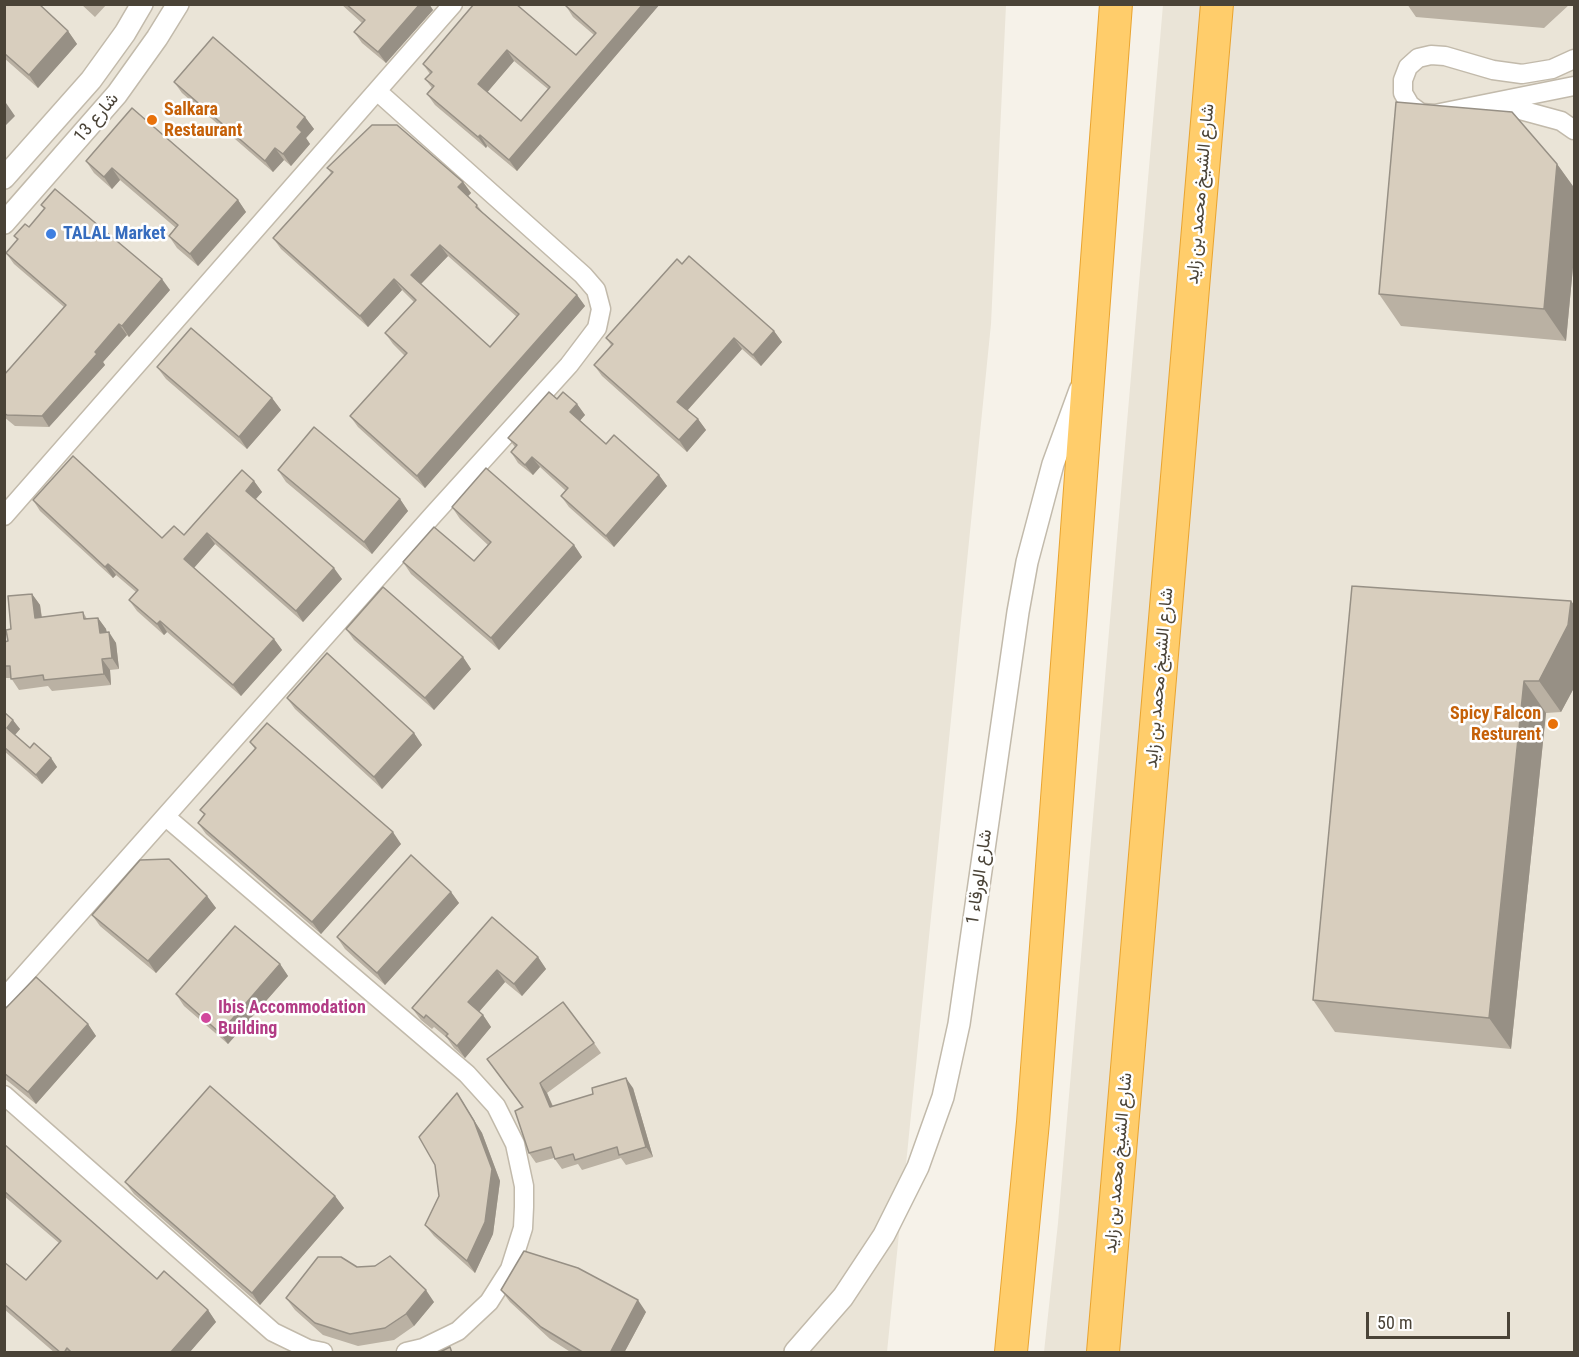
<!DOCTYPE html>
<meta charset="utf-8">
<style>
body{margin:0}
#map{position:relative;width:1579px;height:1357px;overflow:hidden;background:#f6f2e9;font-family:"Roboto Condensed",sans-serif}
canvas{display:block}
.frame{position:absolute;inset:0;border:6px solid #4a4337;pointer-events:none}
.scale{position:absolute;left:1366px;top:1312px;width:144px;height:27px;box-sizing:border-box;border:3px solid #4a4337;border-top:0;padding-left:8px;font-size:18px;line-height:21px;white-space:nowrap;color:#4a4337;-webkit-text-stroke:4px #fff;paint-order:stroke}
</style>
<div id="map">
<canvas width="1579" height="1357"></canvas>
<div class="frame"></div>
<div class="scale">50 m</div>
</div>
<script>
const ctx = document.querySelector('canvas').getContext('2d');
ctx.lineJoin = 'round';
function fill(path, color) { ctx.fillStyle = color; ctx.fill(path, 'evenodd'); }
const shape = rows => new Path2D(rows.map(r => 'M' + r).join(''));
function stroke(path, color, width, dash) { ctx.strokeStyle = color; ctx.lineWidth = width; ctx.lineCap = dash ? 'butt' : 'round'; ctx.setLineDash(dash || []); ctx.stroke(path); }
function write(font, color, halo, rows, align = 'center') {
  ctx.font = font + ' "Roboto Condensed",Vazirmatn,sans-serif'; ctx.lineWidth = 5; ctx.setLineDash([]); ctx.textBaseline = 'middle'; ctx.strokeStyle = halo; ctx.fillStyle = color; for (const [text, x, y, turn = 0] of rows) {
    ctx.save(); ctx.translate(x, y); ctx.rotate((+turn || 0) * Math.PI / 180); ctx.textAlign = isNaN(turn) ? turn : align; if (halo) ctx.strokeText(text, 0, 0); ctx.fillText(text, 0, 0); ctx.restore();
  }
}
const residential = shape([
 [5,5,1006,5,991,324,887,1352,5,1352],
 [1163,5,1574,5,1574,1352,1044,1352,1058,1223]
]);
const minor = shape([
 [1574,59,1552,69,1522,74,1493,70,1445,56,1431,55,1418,58,1408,67,1403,80,1403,93,1410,105,1421,113,1435,114,1574,86],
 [1502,105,1561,121,1574,130],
 [4,516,453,4],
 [166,817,467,1074,496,1106,515,1144,524,1186,524,1207,523,1228,510,1269,489,1302,458,1331,423,1348,406,1352],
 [4,998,433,515,569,365,597,328,601,309,596,290,583,275,377,91],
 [4,1095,273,1332,308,1349,323,1352]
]);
const tertiary = shape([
 [4,178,91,80,125,33,142,4],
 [4,223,117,94,157,38,178,4],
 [795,1352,843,1297,884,1235,918,1167,943,1097,959,1024,1018,612,1027,562,1053,464,1080,390]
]);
const motorway = shape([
 [1011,1352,1033,1122,1116,4],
 [1103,1352,1217,4]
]);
const wall = shape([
 [4,4,68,31,77,44,38,88,4,58],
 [81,4,107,4,95,17],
 [341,4,429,4,433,10,386,63,362,43,354,32,362,23],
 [474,4,576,55,594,35,573,17,566,6,660,4,517,171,487,146,486,148,435,105,427,94,432,88,425,79,430,74,423,64],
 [514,61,548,89,521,121,487,92],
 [1407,4,1570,4,1544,28,1416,17],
 [174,82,305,117,314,129,306,138,310,144,291,166,284,160,273,172,182,93],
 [86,161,238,200,246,212,198,266,177,248,169,236,176,228,120,180,112,189,94,173],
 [1557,164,1575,189,1575,246,1566,341,1401,326,1379,294],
 [327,168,463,182,471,193,468,196,477,205,483,213,577,295,585,306,425,488,358,427,350,416,405,356,393,344,385,333,414,302,402,290,368,327,281,249,273,238,331,173],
 [448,256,517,317,490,347,421,284],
 [41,205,170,290,129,337,127,335,103,362,105,365,49,427,15,426,4,417,4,375,64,307,14,264,6,253,17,240,14,236,29,227,44,209],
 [682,264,774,331,782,342,761,366,742,349,687,411,698,419,706,430,687,452,602,376,594,365,611,345,606,338],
 [157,367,272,398,281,410,247,449,166,379],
 [557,399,577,404,585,415,580,420,606,444,659,475,667,486,614,547,569,507,561,496,566,491,540,467,533,475,518,463,511,452,515,447,508,438],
 [278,470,400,499,408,511,372,554,286,482],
 [254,481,262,492,256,499,342,579,303,622,215,544,194,568,274,639,282,650,241,696,167,632,164,635,137,611,129,600,136,592,116,575,113,578,40,511,33,500,162,538,184,535],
 [452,507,574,545,582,557,499,650,411,574,403,562,474,561,488,545,460,519],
 [32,594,40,605,42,617,83,612,87,619,98,618,106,629,107,632,116,643,119,669,110,670,111,685,52,691,48,686,19,690,11,678,4,678,4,642,8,641,11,629],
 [1571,601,1575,606,1575,686,1561,712,1546,713,1511,1049,1335,1032,1313,1000],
 [346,629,463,657,471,669,434,710,354,640],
 [287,698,414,733,422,745,382,789,295,709],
 [4,712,20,729,15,735,30,748,51,758,57,767,42,784,4,751],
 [250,742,401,844,321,934,206,834,198,823,204,815,200,810,255,749],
 [451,892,459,903,385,985,345,949,337,937],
 [207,896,216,908,156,973,100,926,92,915],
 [492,917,538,957,546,969,522,996,505,982,479,1012,483,1015,491,1027,465,1058,454,1048,447,1038,434,1027,432,1029,421,1020,412,1008],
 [280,964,288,976,228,1044,184,1006,176,994],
 [4,1010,88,1024,96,1036,36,1104,4,1078],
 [594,1043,601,1053,547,1093,553,1106,633,1088,653,1157,626,1165,621,1158,582,1170,578,1164,562,1169,554,1158,536,1163,529,1153,523,1107,487,1059],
 [457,1093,482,1133,500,1181,493,1234,475,1273,434,1236,425,1225,439,1196],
 [4,1144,157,1279,208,1310,216,1322,189,1353,55,1353,4,1309,4,1262,26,1280,59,1243,4,1196],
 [125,1182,335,1196,344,1208,260,1305,134,1194],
 [357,1267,434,1302,414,1326,394,1340,358,1346,323,1335,295,1310,286,1298],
 [501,1290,646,1312,624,1353,572,1353,550,1339,510,1302]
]);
const shadedWall = shape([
 [420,4,429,4,433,10,386,63,378,52],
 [643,4,660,4,517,171,509,160],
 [68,31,77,44,38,88,29,75],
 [507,50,514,61,485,95,478,84],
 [6,103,15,116,4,127,4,104],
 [305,117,314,129,306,138,310,144,291,166,283,154,297,127],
 [480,135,487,146,486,148,478,137],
 [275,148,284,160,273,172,265,161],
 [1557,164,1575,189,1575,246,1566,341,1544,309],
 [112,168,120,180,112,189,104,177],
 [463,182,471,193,466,198,458,187],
 [238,200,246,212,198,266,190,254],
 [440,245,448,256,419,286,411,275],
 [162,279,170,290,129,337,122,326],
 [394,279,402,290,368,327,360,316],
 [577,295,585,306,425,488,417,476],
 [119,324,127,335,103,362,105,365,49,427,42,416,95,352],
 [774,331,782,342,761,366,753,355],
 [734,338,742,349,685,413,677,402],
 [272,398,281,410,247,449,239,437],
 [577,404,585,415,578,423,570,412],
 [698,419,706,430,687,452,679,440],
 [532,457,540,467,533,475,525,465],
 [659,475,667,486,614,547,606,536],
 [254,481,262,492,253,502,246,491],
 [400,499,408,511,372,554,364,542],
 [207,533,215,544,192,570,184,559],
 [574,545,582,557,499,650,491,638],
 [108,564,116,575,113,578,105,567],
 [334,568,342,579,303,622,296,611],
 [32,594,40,605,43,629,35,618],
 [1571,601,1575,606,1575,686,1561,712,1539,681],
 [98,618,106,629,108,644,100,633],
 [160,621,167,632,164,635,157,624],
 [109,632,116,643,119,669,112,658],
 [274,639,282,650,241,696,233,685],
 [463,657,471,669,434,710,425,698],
 [102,659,110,670,111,685,104,674],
 [1524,681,1546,713,1511,1049,1489,1018],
 [13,720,20,729,13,737,7,728],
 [414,733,422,745,382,789,374,777],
 [51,758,57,767,42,784,36,775],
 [393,832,401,844,321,934,312,922],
 [451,892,459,903,385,985,377,973],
 [207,896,216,908,156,973,148,961],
 [538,957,546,969,522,996,514,984],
 [280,964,288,976,228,1044,220,1033],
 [497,970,505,982,477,1014,468,1002],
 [483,1015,491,1027,465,1058,457,1046],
 [88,1024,96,1036,36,1104,28,1092],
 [626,1078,633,1088,653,1157,646,1147],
 [540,1083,547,1093,557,1117,550,1107],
 [457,1093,482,1133,500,1181,493,1234,475,1273,467,1261],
 [335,1196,344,1208,260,1305,252,1293],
 [426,1290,434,1302,414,1326,406,1314],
 [638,1300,646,1312,624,1353,610,1353],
 [208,1310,216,1322,189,1353,170,1353]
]);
const building = shape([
 [4,4,39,4,68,31,29,75,4,53,4,4],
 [346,4,420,4,378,52,354,32,365,20,346,4],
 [474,4,516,4,576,55,596,33,566,6,567,4,643,4,509,160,480,135,478,137,427,94,434,86,425,79,432,72,423,64,474,4],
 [507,50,550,87,521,121,478,84,507,50],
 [213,37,305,117,297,127,302,132,283,154,275,148,265,161,174,82,213,37],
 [1396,102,1512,112,1557,164,1544,309,1379,294,1396,102],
 [132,108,238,200,190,254,169,236,178,225,112,168,104,177,86,161,132,108],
 [372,125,397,125,463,182,458,187,477,205,476,207,577,295,417,476,350,416,407,353,385,333,416,300,394,279,360,316,273,238,333,172,327,168,372,125],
 [440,245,519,314,490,347,411,275,440,245],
 [55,189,162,279,122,326,119,324,95,352,97,354,42,416,7,415,4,413,4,375,66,305,6,253,18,239,14,236,25,224,29,227,45,208,41,205,55,189],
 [689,256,774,331,753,355,734,338,677,402,698,419,679,440,594,365,613,344,606,338,677,259,682,264,689,256],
 [191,328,272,398,239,437,157,367,191,328],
 [549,392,557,399,563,392,577,404,570,412,606,444,614,435,659,475,606,536,561,496,568,488,532,457,525,465,511,452,517,445,508,438,549,392],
 [314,427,400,499,364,542,278,470,314,427],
 [73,456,162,538,174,526,184,535,242,470,254,481,246,491,334,568,296,611,207,533,184,559,274,639,233,685,160,621,157,624,129,600,138,590,108,564,105,567,33,500,73,456],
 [486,468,574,545,491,638,403,562,434,527,474,561,491,542,452,507,486,468],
 [1352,586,1571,601,1568,625,1539,681,1524,681,1489,1018,1313,1000,1352,586],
 [383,587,463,657,425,698,346,629,383,587],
 [32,594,35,618,83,612,84,619,98,618,100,633,109,632,112,658,102,659,104,674,44,680,43,675,11,679,10,666,4,666,4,642,8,641,6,630,11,629,8,596,32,594],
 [327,653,414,733,374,777,287,698,327,653],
 [4,712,13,720,7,728,30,748,34,743,51,758,36,775,4,747,4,712],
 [267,723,393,832,312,922,198,823,205,814,200,810,256,748,250,742,267,723],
 [411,855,451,892,377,973,337,937,411,855],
 [169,859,207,896,148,961,92,915,140,860,169,859],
 [492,917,538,957,514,984,497,970,468,1002,483,1015,457,1046,446,1036,448,1034,426,1015,424,1018,412,1008,492,917],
 [235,926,280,964,220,1033,176,994,235,926],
 [36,977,88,1024,28,1092,4,1073,4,1010,36,977],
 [563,1002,594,1043,540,1083,550,1107,593,1094,592,1088,626,1078,646,1147,619,1155,617,1147,575,1160,573,1154,555,1159,551,1147,529,1153,515,1111,523,1107,487,1059,563,1002],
 [210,1086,335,1196,252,1293,125,1182,210,1086],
 [457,1093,474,1121,492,1169,485,1222,467,1261,425,1225,439,1196,435,1165,419,1137,457,1093],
 [4,1144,157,1279,164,1271,208,1310,170,1353,72,1353,67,1348,64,1353,61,1353,4,1304,4,1262,26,1280,61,1241,4,1191,4,1144],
 [524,1251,578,1268,638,1300,610,1353,584,1353,541,1327,501,1290,524,1251],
 [390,1256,426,1290,406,1314,385,1328,350,1334,315,1323,286,1298,318,1257,341,1257,357,1267,375,1266,390,1256],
 [450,1347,452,1353,438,1353,450,1347]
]);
const markers = [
 [152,120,6,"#e8710a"],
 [51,234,6,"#3f7fe0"],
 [1553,724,6,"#e8710a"],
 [206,1018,6,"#d1479c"]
];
const foodNames = [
 ["Salkara",164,110],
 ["Restaurant",164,131],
 ["Spicy Falcon",1541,714,"right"],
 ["Resturent",1541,735,"right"]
];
const streetNames = [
 ["شارع 13",97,118,-50],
 ["شارع الشيخ محمد بن زايد",1201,194,-85],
 ["شارع الشيخ محمد بن زايد",1160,678,-85],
 ["شارع الورقاء 1",980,877,-82],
 ["شارع الشيخ محمد بن زايد",1119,1163,-85]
];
const shopNames = [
 ["TALAL Market",63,234]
];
const hotelNames = [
 ["Ibis Accommodation",218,1008],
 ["Building",218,1029]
];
fill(residential, '#eae4d7');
stroke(minor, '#c2baab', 21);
stroke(tertiary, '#c2baab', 24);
stroke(motorway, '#e9a430', 34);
stroke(minor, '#fff', 18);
stroke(tertiary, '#fff', 21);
stroke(motorway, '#ffcd6b', 32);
fill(wall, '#bab1a3');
fill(shadedWall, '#979085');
fill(building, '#d8cebe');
stroke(building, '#979085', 1.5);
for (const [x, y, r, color] of markers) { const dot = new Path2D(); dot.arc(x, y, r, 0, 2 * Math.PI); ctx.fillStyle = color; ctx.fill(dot); stroke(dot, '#fff', 2); }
write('bold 18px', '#c56008', '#fff', foodNames, 'left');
write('18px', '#4a4337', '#fff', streetNames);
write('bold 18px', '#366cbe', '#fff', shopNames, 'left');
write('bold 18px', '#b23c85', '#fff', hotelNames, 'left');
</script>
